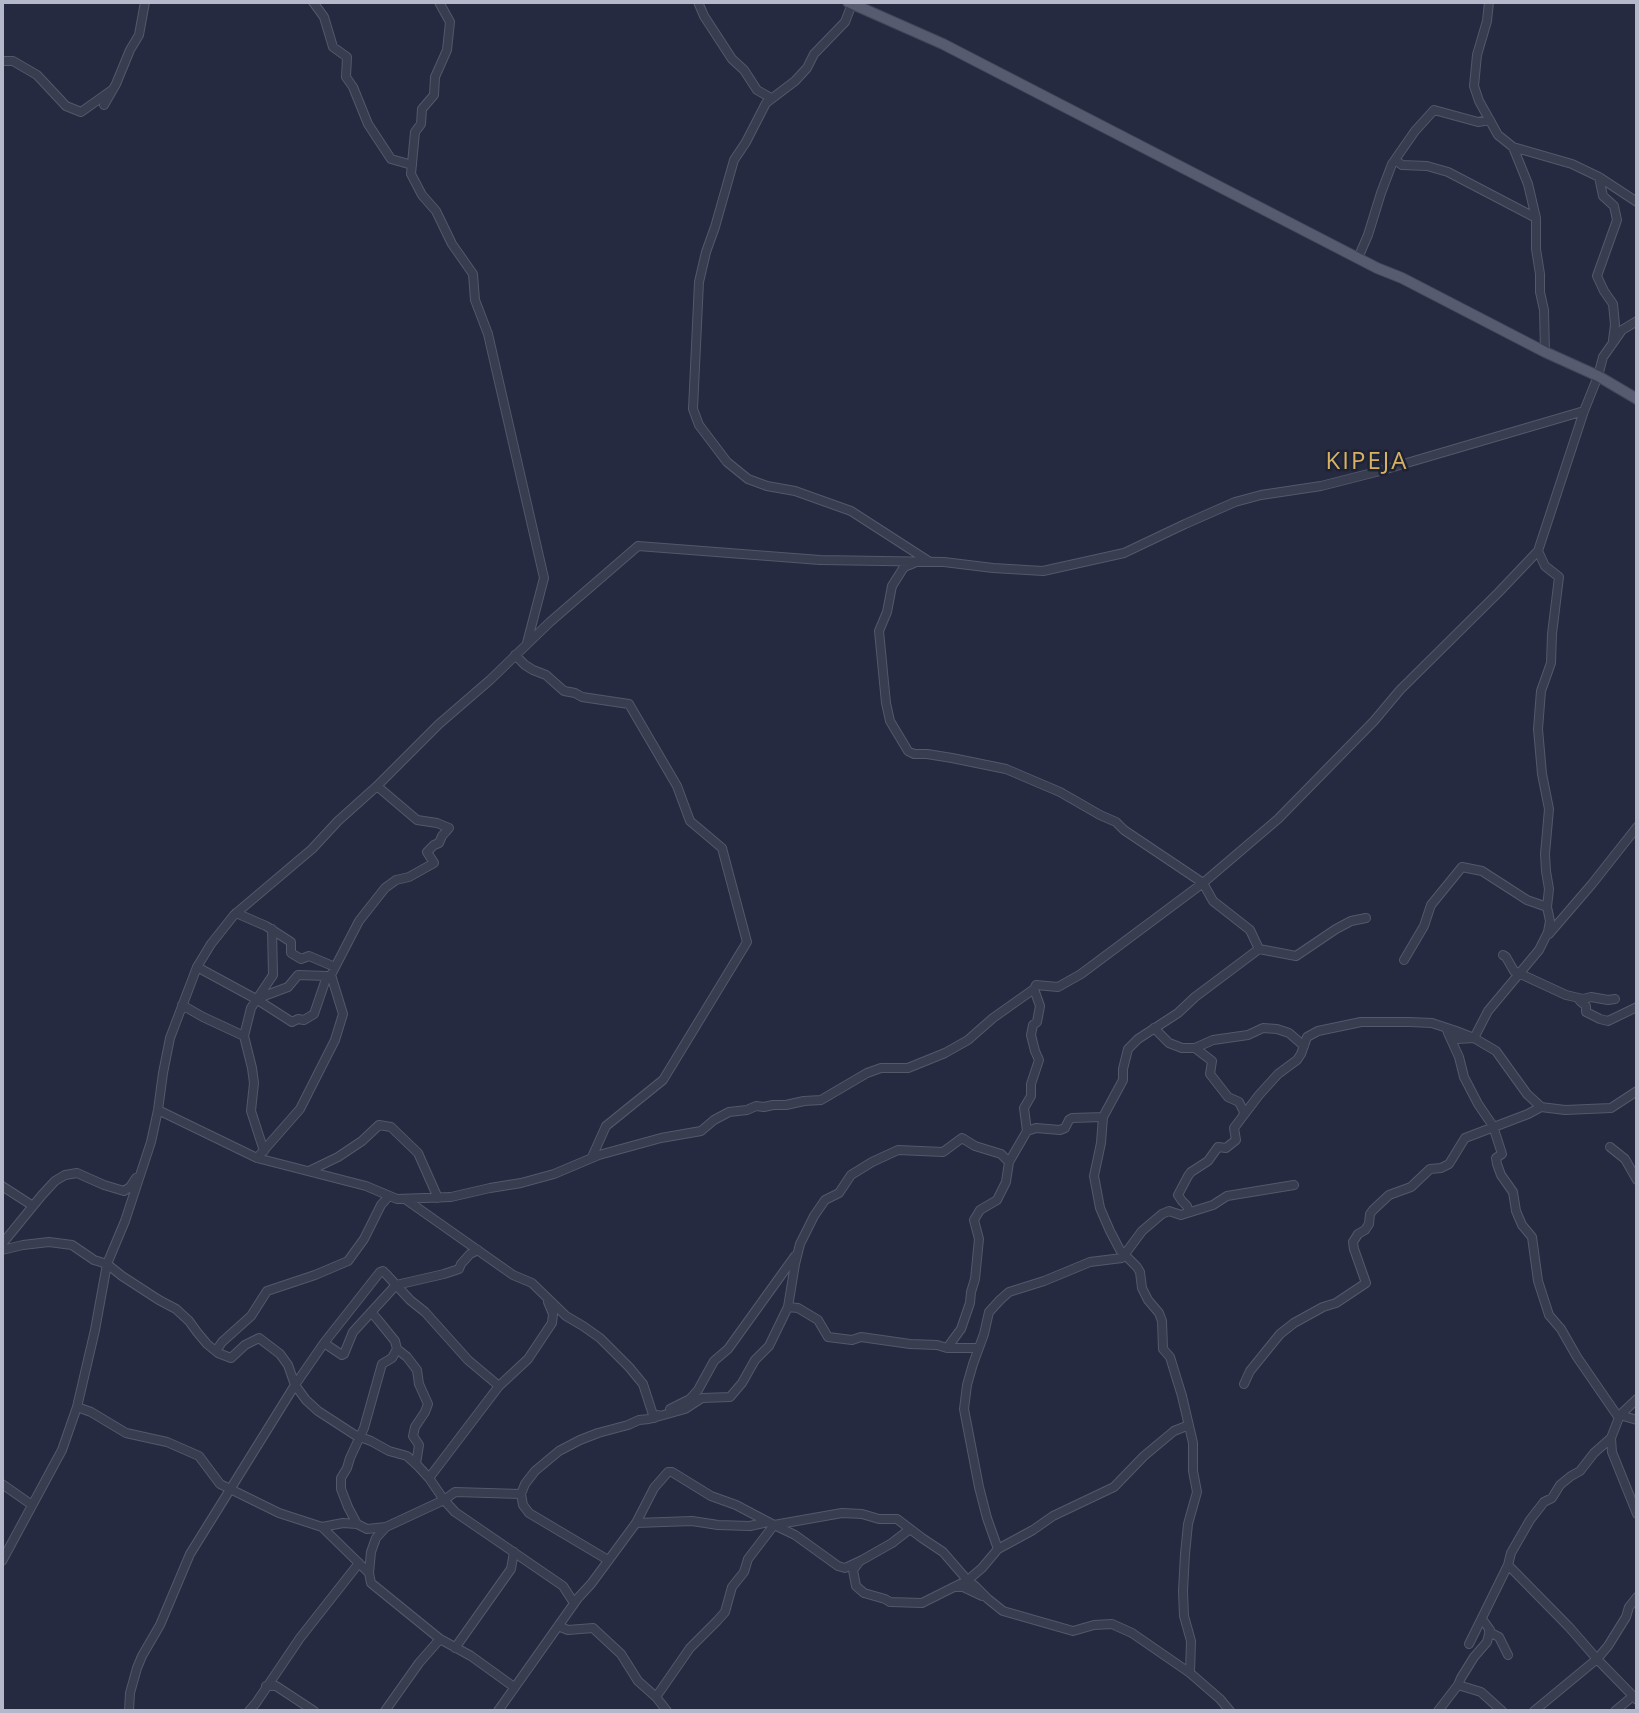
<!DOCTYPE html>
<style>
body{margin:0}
#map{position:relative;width:1639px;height:1713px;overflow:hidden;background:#252a40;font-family:"Open Sans",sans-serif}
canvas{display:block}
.frame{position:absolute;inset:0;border:4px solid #b5b8cb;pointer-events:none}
</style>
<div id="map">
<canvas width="1639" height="1713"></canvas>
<div class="frame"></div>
</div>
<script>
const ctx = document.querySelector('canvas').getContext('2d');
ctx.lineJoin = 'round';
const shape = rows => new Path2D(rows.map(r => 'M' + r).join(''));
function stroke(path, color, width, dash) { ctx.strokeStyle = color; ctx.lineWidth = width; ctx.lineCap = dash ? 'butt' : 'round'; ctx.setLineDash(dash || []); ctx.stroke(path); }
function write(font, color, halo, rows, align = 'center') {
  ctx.font = font + ' "Open Sans",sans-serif'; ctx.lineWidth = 5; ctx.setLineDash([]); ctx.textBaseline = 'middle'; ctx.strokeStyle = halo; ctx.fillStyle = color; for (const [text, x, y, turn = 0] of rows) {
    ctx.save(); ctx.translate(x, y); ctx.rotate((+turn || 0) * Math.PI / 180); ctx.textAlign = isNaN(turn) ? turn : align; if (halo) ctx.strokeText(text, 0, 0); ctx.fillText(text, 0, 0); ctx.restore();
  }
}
const minor = shape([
 [313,2,324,17,333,47,347,57,346,77,353,87,368,124,391,159,412,165],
 [439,2,450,22,447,50,435,77,434,95,422,109,421,124,415,132,411,174,422,195,436,211,452,244,473,274,475,300,488,334,544,578,527,643],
 [698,2,704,16,732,59,744,70,757,90,771,98,774,97],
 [1489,2,1487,21,1477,55,1474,86,1479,101,1498,135,1513,147,1528,184,1536,218,1536,249,1540,274,1540,292,1544,310,1545,352],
 [852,4,845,22,814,54,807,68,795,81,766,103,746,142,734,160,715,227,706,252,699,282,693,409,699,425,727,462,748,479,767,486,795,491,851,511,927,560],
 [2,61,13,61,37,75,66,106,81,112,112,90],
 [104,105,116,84,130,50,139,35,145,2],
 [1513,147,1572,164,1599,177,1637,202],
 [1395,160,1402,165,1427,166,1448,172,1536,218],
 [1599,177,1603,196,1614,206,1617,220,1597,276,1604,291,1613,304,1615,325,1613,340],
 [1358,258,1368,235,1381,193,1392,164,1415,131,1434,110,1478,122,1490,120],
 [914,563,904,567,892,586,887,612,879,631,886,703,890,721,908,751,914,754,927,754,952,758,1006,769,1060,792,1100,815,1116,822,1124,830,1203,883,1213,901,1250,930,1259,949,1296,956,1336,929,1351,921,1366,918],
 [515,655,525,665,533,670,546,675,564,691,575,693,582,697,629,704,677,786,690,821,722,848,747,942,663,1080,606,1126,592,1157],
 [236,913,266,926,291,942,291,953,301,959,309,956,335,967],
 [1549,934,1592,884,1637,827],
 [1503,955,1506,957,1514,971,1566,995,1583,999,1580,1001,1586,1006,1586,1012,1600,1019,1608,1021,1637,1007],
 [1404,960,1424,926,1431,905,1462,867,1482,871,1527,900,1547,907],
 [197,967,256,999,292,1022,298,1019,304,1020,314,1014,327,976,331,977],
 [256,999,288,987,298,975,327,976],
 [1583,999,1591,997,1608,1000,1615,999],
 [182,1005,203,1017,244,1036,251,1008,273,975,272,929],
 [1154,1028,1169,1043,1182,1048,1195,1048,1213,1040,1248,1035,1263,1028,1277,1029,1289,1033,1304,1046],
 [1447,1030,1457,1039,1474,1038,1488,1011,1539,950,1548,932,1550,921,1547,907,1549,889,1546,871,1545,854,1549,809,1542,774,1538,729,1541,691,1551,663,1552,634,1559,577,1545,566,1538,551],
 [1448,1033,1459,1057,1464,1077,1478,1104,1493,1126,1502,1154,1496,1158,1497,1164,1501,1175,1513,1192,1516,1211,1522,1225,1532,1237,1538,1281,1549,1315,1561,1329,1577,1357,1619,1418],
 [244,1036,252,1068,254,1083,251,1111,264,1151],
 [1195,1048,1212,1061,1210,1074,1228,1097,1239,1102,1244,1112,1243,1116],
 [158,1110,257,1158,366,1186,397,1199,451,1197,490,1188,521,1183,554,1174,599,1155,661,1138,701,1131,714,1120,729,1112,747,1110,756,1106,764,1107,773,1105,786,1105,804,1101,821,1100,867,1073,881,1068,908,1068,945,1053,968,1040,993,1018,1034,989],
 [1027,1131,1036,1128,1060,1130,1065,1128,1069,1120,1072,1118,1103,1117],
 [1610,1147,1625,1159,1637,1180],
 [257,1158,300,1109,335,1040,343,1014,331,975,359,921,385,888,396,880,409,877,434,863,427,852,434,845,439,843,442,836,449,828,437,823,417,820,377,786],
 [309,1171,338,1157,362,1141,379,1125,391,1127,418,1153,438,1198],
 [2,1186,33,1206],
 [405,1199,513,1275,532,1283,566,1316,583,1326,600,1338,629,1367,643,1384,654,1418,658,1415],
 [1189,1212,1187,1206,1182,1201,1178,1195,1188,1176,1191,1172,1208,1161,1218,1147,1226,1148,1236,1140,1234,1128,1243,1116,1259,1095,1278,1074,1297,1060,1301,1054,1307,1037,1318,1031,1361,1022,1409,1022,1432,1023,1456,1031,1474,1038,1496,1051,1527,1094,1541,1107,1565,1110,1611,1108,1637,1091],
 [2,1244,42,1195,55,1181,65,1175,77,1173,104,1185,124,1191,130,1187,136,1178],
 [2,1250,23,1245,49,1242,72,1245,94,1260,107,1264,122,1276,159,1300,176,1309,189,1321,197,1332,207,1344,218,1353,231,1358,245,1345,259,1338,280,1354,288,1365,295,1385,306,1400,318,1411,355,1435,371,1441,389,1451,407,1456,418,1466,429,1478,444,1500,455,1492,521,1494,523,1505,529,1513,608,1560],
 [788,1307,798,1308,818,1320,828,1337,852,1340,861,1337,910,1344,937,1345,947,1348,978,1348],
 [371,1312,378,1320,395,1341,397,1349,407,1357,417,1370,419,1384,428,1404,425,1412,415,1427,413,1436,419,1445,416,1464],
 [324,1343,342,1355,344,1354,353,1332,396,1285,444,1274,459,1269,461,1264,470,1254,478,1250],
 [947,1348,961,1329,970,1303,971,1292,975,1279,979,1239,974,1220,980,1210,997,1200,1006,1182,1009,1162,1027,1131,1024,1108,1031,1096,1031,1084,1039,1060,1035,1051,1031,1035,1033,1025,1037,1022,1040,1006,1034,989,1036,985,1058,987,1081,974,1203,883,1278,819,1374,721,1400,690,1498,593,1538,551,1584,411,1598,376,1603,357,1622,330,1637,321],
 [216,1351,222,1342,251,1316,267,1291,315,1275,348,1261,364,1239,381,1205,389,1196],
 [1244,1384,1250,1371,1280,1334,1294,1323,1323,1307,1336,1303,1366,1283,1354,1249,1353,1242,1358,1234,1365,1230,1369,1224,1370,1214,1373,1210,1389,1195,1411,1187,1430,1169,1441,1168,1449,1164,1465,1138,1528,1114,1541,1107],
 [77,1407,91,1412,126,1433,167,1442,199,1456,220,1484,279,1513,322,1527,369,1573],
 [670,1409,690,1399,698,1390,714,1361,728,1349,795,1256],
 [1620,1415,1637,1420],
 [1611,1438,1612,1452,1637,1514],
 [429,1478,499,1386,528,1359,552,1323,553,1314,548,1302],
 [2,1484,32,1505],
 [521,1494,525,1484,535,1471,559,1451,580,1440,598,1433,628,1425,639,1420,649,1419,685,1409,702,1398,730,1397,742,1383,755,1360,769,1346,788,1307,795,1264,800,1244,814,1216,825,1200,839,1193,851,1175,872,1162,898,1150,943,1152,962,1138,975,1146,1001,1154,1009,1162],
 [636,1523,654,1488,668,1472,672,1472,711,1496,736,1505,774,1525,842,1513,862,1514,879,1519,897,1519,922,1538,943,1552,969,1582,975,1586,988,1599,1003,1611,1073,1631,1094,1625,1112,1624,1132,1633,1190,1673,1220,1699,1230,1711],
 [322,1527,343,1523,357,1524],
 [386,1527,367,1529,357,1524,348,1507,341,1489,341,1478,347,1468,350,1458,364,1428,382,1364,392,1358,397,1349],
 [998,1549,1033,1530,1053,1516,1114,1487,1144,1456,1174,1431,1189,1425],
 [2,1561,62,1450,77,1407,95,1330,107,1264,125,1221,151,1142,158,1110,163,1073,170,1038,197,967,211,944,234,915,312,849,338,821,377,786,439,724,490,680,550,622,638,546,820,560,944,562,993,568,1043,571,1124,553,1185,524,1235,502,1261,495,1321,486,1376,472,1584,411],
 [859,1562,853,1570,856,1586,864,1593,885,1599,890,1602,922,1603,968,1580,982,1568,998,1549,987,1518,979,1487,964,1409,967,1385,973,1364,984,1334,989,1312,1000,1300,1009,1292,1044,1281,1090,1262,1122,1258,1142,1231,1162,1214,1169,1211,1181,1215,1213,1205,1227,1196,1294,1185],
 [1508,1565,1569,1627,1597,1659,1608,1646,1626,1617,1629,1607,1637,1597],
 [956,1587,963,1587,982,1596],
 [558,1626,568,1630,593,1628,621,1654,638,1681,656,1697,667,1711],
 [1489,1632,1499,1637,1508,1655],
 [440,1639,371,1583,369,1573,371,1552,376,1538,386,1527,444,1500,455,1512,563,1586,574,1603],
 [1469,1644,1508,1565,1511,1553,1530,1520,1544,1502,1552,1498,1560,1485,1571,1476,1580,1471,1594,1453,1611,1438,1620,1415,1637,1399],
 [455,1648,511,1569,514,1552],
 [1190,1673,1191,1641,1184,1616,1183,1591,1185,1554,1188,1524,1197,1492,1193,1471,1193,1443,1182,1396,1170,1357,1163,1349,1162,1321,1159,1313,1148,1300,1142,1288,1140,1272,1137,1267,1120,1250,1110,1231,1100,1208,1094,1176,1101,1143,1103,1117,1123,1080,1123,1069,1128,1049,1138,1039,1178,1013,1195,997,1259,949],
 [1458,1685,1461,1678,1474,1657,1487,1642,1490,1630,1482,1619],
 [266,1686,276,1686,314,1711],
 [656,1697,690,1648,717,1621,725,1612,732,1587,744,1572,748,1559,774,1525,795,1535,838,1566,845,1568,862,1560,892,1543,910,1529],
 [129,1711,130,1693,137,1668,142,1656,160,1625,190,1554,295,1385,324,1343,380,1272,383,1271,386,1274,410,1300,425,1312,468,1360,499,1386],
 [249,1711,256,1703,300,1638,359,1563],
 [385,1711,419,1663,440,1639,471,1656,514,1687],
 [498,1711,578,1598,591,1584,636,1523,692,1521,718,1525,750,1526,768,1522],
 [1438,1711,1458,1685,1481,1692,1502,1711],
 [1534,1711,1597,1659,1637,1700],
 [1615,1711,1633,1696]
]);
const major = shape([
 [848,2,943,44,1377,268,1402,278,1545,352,1598,376,1637,399]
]);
const quarterNames = [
 ["KIPEJA",1367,462]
];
stroke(minor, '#54586b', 10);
stroke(major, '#424659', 12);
stroke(minor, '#393d50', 8);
stroke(major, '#575b70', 10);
ctx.letterSpacing = '2px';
write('24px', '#d8b263', '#1e2235', quarterNames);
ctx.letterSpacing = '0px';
</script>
